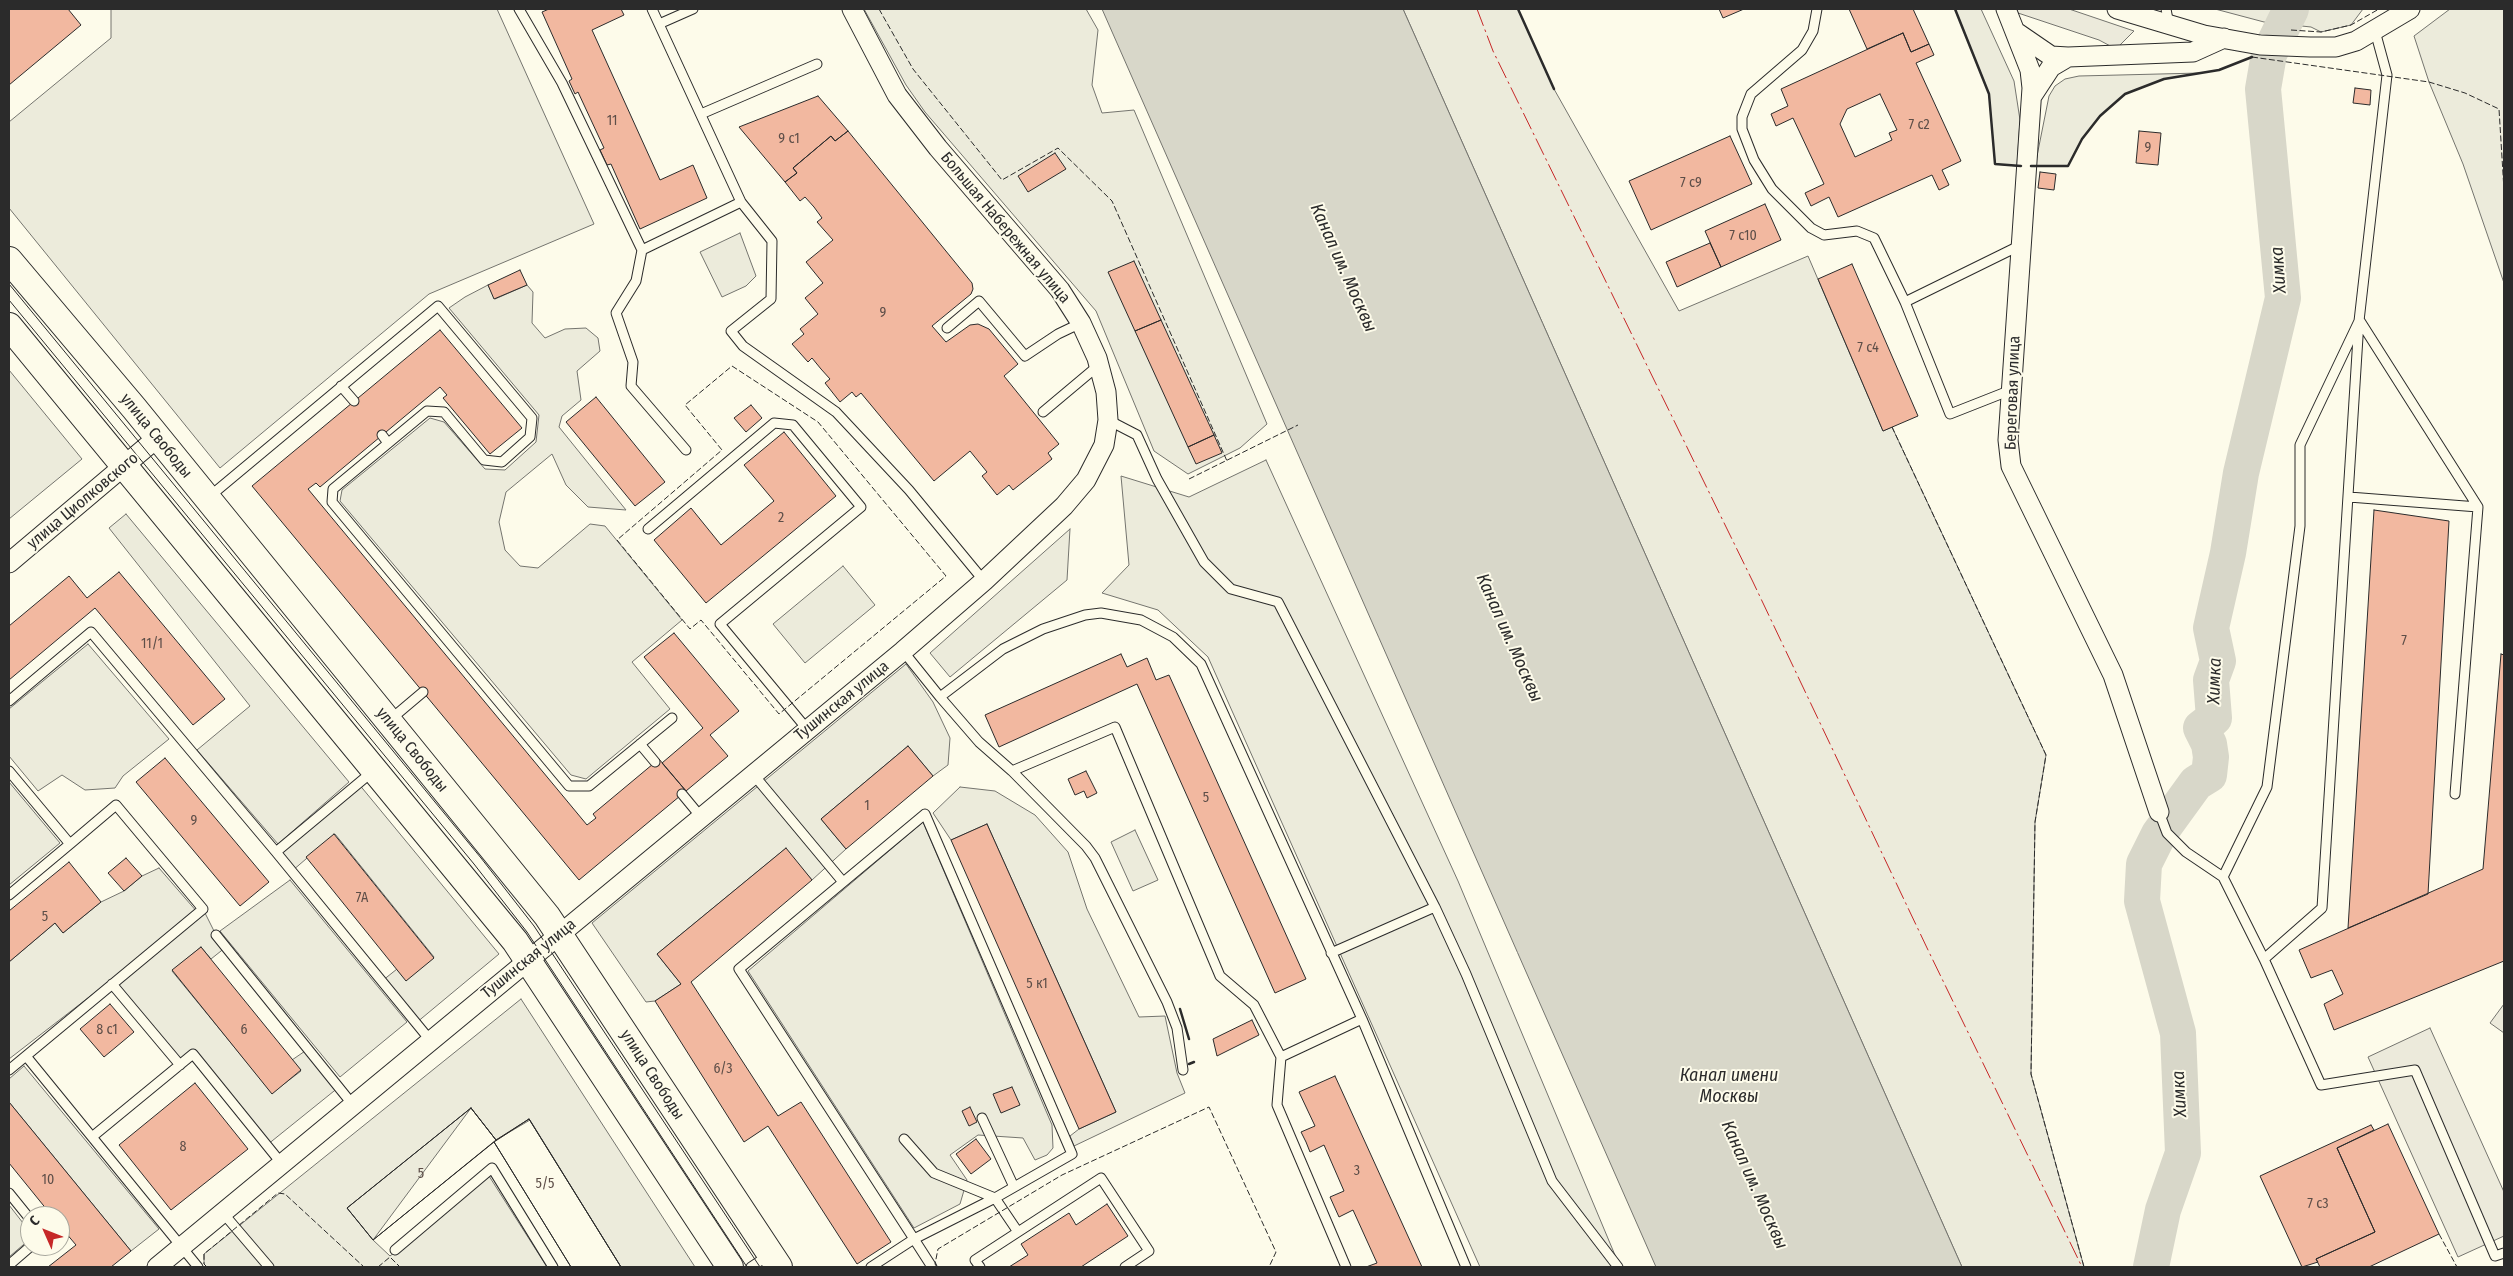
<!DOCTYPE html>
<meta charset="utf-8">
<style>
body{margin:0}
#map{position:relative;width:2513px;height:1276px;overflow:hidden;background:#fdfbea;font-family:"Fira Sans Condensed",sans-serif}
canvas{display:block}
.frame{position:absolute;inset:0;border:10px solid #2b2b2b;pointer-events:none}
.north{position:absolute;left:20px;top:1206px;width:50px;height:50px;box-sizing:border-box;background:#fdfbea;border:1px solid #a9a89e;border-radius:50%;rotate:314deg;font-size:14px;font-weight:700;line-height:20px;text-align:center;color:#2b2b2b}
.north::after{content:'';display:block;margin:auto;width:18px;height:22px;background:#c62828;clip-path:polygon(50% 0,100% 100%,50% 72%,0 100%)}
</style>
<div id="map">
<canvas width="2513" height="1276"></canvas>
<div class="frame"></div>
<div class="north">С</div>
</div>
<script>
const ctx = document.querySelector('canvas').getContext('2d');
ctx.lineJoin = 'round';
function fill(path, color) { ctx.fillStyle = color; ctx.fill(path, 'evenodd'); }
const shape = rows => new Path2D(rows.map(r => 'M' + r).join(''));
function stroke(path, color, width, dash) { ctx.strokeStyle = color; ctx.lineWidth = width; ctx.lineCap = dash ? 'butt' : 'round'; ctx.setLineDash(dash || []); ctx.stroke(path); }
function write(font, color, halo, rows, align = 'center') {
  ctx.font = font + ' "Fira Sans Condensed",sans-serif'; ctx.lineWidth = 4; ctx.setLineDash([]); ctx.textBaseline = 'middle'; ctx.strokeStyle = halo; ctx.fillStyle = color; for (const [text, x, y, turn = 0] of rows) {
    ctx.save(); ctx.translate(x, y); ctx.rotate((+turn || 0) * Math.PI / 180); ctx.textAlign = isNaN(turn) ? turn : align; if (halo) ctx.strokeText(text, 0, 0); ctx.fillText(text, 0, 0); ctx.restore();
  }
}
const green = shape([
 [111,9,497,9,594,224,429,294,220,468,9,208,9,122,111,38,111,9],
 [864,9,1086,9,1098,30,1092,85,1102,113,1134,110,1267,424,1240,448,1188,474,1154,451,1096,311,925,112,906,85,864,9],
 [1403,9,1518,9,1554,89,1679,311,1808,256,1883,431,1892,427,2046,755,2035,822,2031,1074,2084,1267,1962,1267,1403,9],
 [1955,9,1981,9,2014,81,2020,120,2017,166,1995,164,1989,94,1955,9],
 [2215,9,2280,9,2300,14,2306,9,2363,9,2351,25,2321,32,2311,27,2264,22,2215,9],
 [2450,9,2504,9,2504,283,2463,164,2429,82,2414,36,2450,9],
 [2200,73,2164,79,2125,94,2100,116,2082,139,2068,166,2035,166,2049,96,2055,86,2065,79,2079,76,2200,73],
 [740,233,756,276,746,286,722,297,700,252,740,233],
 [488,285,495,299,527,285,533,292,532,323,545,338,565,329,586,328,598,338,600,351,577,371,581,400,562,416,559,427,626,510,588,507,566,485,552,454,506,492,499,522,505,550,520,566,538,568,590,524,605,526,682,620,632,662,670,709,586,779,571,775,340,501,342,490,430,418,444,422,485,469,505,470,536,442,539,415,449,308,465,297,488,285],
 [9,370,82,459,9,519,9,370],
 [1266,460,1458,881,1620,1267,1480,1267,1208,657,1158,610,1102,593,1129,565,1121,476,1189,497,1266,460],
 [126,514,349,782,278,844,197,750,250,706,109,528,126,514],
 [1070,529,1067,580,950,677,930,653,1070,529],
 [843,566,875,605,805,663,773,624,843,566],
 [88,644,169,739,123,776,115,788,85,790,62,775,38,791,9,756,9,709,88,644],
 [906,664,933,702,950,738,948,765,933,776,908,746,821,819,846,849,812,880,785,849,657,954,681,984,655,1001,646,1002,592,923,906,664],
 [9,782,60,843,9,885,9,782],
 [358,783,499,954,416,1023,382,981,397,969,406,980,434,957,335,834,292,871,276,852,358,783],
 [960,787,995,791,1035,815,1068,852,1087,909,1139,1017,1165,1016,1177,1073,1185,1093,1074,1146,1070,1136,1079,1129,1116,1112,987,824,951,840,933,813,960,787],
 [923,822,1052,1125,1053,1148,1047,1155,1035,1160,1023,1138,978,1135,950,1155,967,1180,960,1204,914,1228,748,971,923,822],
 [1135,830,1158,880,1133,891,1111,842,1135,830],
 [159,868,198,913,203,909,216,935,226,947,211,959,201,947,172,971,272,1093,301,1071,292,1060,308,1049,339,1087,267,1145,193,1054,180,1065,112,984,181,926,9,1059,9,962,55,923,63,933,101,902,124,891,142,876,159,868],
 [290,880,407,1022,340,1077,220,931,290,880],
 [521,999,695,1267,621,1267,530,1120,496,1140,471,1108,373,1240,390,1256,489,1176,547,1267,207,1267,204,1264,204,1254,521,999],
 [24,1066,159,1229,131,1251,9,1102,9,1079,24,1066],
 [9,1205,30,1232,30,1239,9,1257,9,1205]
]);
const parking = shape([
 [2017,9,2069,9,2134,31,2116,49,2099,40,2018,13,2017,9],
 [2504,1004,2504,1033,2490,1023,2504,1004],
 [2430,1028,2504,1192,2504,1236,2458,1257,2368,1057,2430,1028]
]);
const water = shape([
 [1102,9,1403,9,1962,1267,1656,1267,1102,9]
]);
const river = shape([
 [2151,1267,2163,1210,2183,1153,2178,1033,2142,901,2144,864,2159,834,2196,783,2209,775,2211,757,2209,744,2201,728,2214,718,2211,680,2218,661,2211,628,2228,553,2241,473,2283,298,2263,89,2269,54,2291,9]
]);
const building = shape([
 [9,9,68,9,81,25,9,85,9,9],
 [549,9,621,9,624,15,592,30,660,180,693,165,707,198,640,229,611,164,607,165,600,150,604,148,578,92,575,94,569,81,572,79,542,12,549,9],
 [1719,9,1744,9,1723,18,1719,9],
 [1849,9,1913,9,1929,44,1911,52,1903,33,1867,49,1849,9],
 [1903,33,1911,52,1929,44,1934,55,1916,63,1961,161,1942,170,1949,185,1939,190,1932,175,1838,217,1829,197,1811,206,1805,193,1824,184,1793,118,1776,126,1771,114,1788,106,1781,89,1903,33],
 [1880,94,1897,130,1889,133,1892,140,1855,157,1840,124,1847,109,1880,94],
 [2355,88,2371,90,2370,105,2353,103,2355,88],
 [818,96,848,131,835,141,831,136,793,168,797,173,785,182,739,127,818,96],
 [848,131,972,283,973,289,971,294,932,326,946,342,970,325,978,324,989,329,1018,364,1004,376,1059,444,1048,453,1052,459,1013,490,1009,485,997,495,982,476,987,472,970,451,934,481,861,393,856,397,852,392,840,402,825,383,830,379,821,369,812,358,808,362,792,344,804,334,800,329,818,314,805,298,823,283,806,262,833,240,817,222,822,218,814,207,805,197,800,201,785,182,797,173,793,168,831,136,835,141,848,131],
 [2139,131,2161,133,2158,165,2136,163,2139,131],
 [1730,136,1752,184,1651,230,1629,181,1730,136],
 [1055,153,1066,169,1028,192,1018,176,1055,153],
 [2040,172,2056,174,2054,190,2038,188,2040,172],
 [1765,204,1781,240,1721,267,1705,231,1765,204],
 [1710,243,1721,267,1677,287,1666,262,1710,243],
 [1134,261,1161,320,1135,331,1108,272,1134,261],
 [1852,264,1918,416,1883,431,1818,279,1852,264],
 [520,270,527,285,494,299,488,285,520,270],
 [1161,320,1214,435,1188,447,1135,331,1161,320],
 [440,330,522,428,490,454,443,398,447,395,440,387,320,487,316,483,308,489,587,825,596,818,593,814,659,759,686,791,579,880,252,486,440,330],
 [596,397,665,482,635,506,566,422,596,397],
 [751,405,762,418,746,432,734,418,751,405],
 [784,432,836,496,706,603,654,540,691,508,721,545,774,501,744,465,784,432],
 [1214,435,1222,453,1196,464,1188,447,1214,435],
 [2374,510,2449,521,2428,894,2348,928,2374,510],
 [119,572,225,699,193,725,95,608,9,680,9,626,69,576,87,598,119,572],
 [674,633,739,711,710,735,728,756,686,791,662,763,703,728,644,657,674,633],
 [1121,654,1127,667,1147,658,1156,680,1169,675,1306,979,1275,993,1137,684,999,747,985,715,1121,654],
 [2501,654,2504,655,2504,961,2334,1030,2324,1004,2343,994,2332,970,2311,978,2299,950,2483,869,2501,654],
 [908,746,933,776,846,849,821,819,908,746],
 [165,758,269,882,240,906,136,782,165,758],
 [1086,771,1097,793,1087,798,1084,791,1075,795,1068,779,1086,771],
 [987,824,1116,1112,1079,1129,951,840,987,824],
 [334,834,434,958,406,981,306,857,334,834],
 [786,848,812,880,691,982,778,1116,801,1102,891,1242,857,1264,768,1126,744,1142,655,1001,681,984,657,954,786,848],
 [126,858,142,876,124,891,108,873,126,858],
 [69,862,101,902,63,933,55,923,9,962,9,911,69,862],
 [201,947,301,1070,272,1094,172,970,201,947],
 [110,1004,134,1032,104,1057,80,1029,110,1004],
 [1252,1020,1259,1035,1217,1056,1213,1039,1252,1020],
 [1335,1076,1422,1267,1366,1267,1377,1263,1353,1210,1339,1217,1330,1197,1344,1191,1324,1145,1310,1152,1306,1142,1301,1132,1315,1126,1299,1092,1335,1076],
 [195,1083,248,1149,171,1210,119,1145,195,1083],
 [1012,1087,1020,1105,1001,1113,993,1094,1012,1087],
 [9,1102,131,1251,111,1267,48,1267,76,1245,60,1226,60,1216,52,1216,9,1163,9,1102],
 [970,1107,977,1122,969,1126,962,1111,970,1107],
 [471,1108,496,1140,373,1240,347,1208,471,1108],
 [471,1108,496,1140,529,1119,621,1267,571,1267,494,1142,373,1240,347,1208,471,1108],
 [529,1119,621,1267,571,1267,504,1158,494,1142,529,1119],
 [2388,1124,2439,1234,2369,1267,2320,1267,2316,1259,2375,1232,2337,1148,2388,1124],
 [2371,1125,2374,1130,2337,1148,2375,1232,2316,1259,2318,1262,2302,1267,2260,1176,2371,1125],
 [976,1139,991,1159,971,1174,956,1154,976,1139],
 [1107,1204,1128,1236,1081,1267,1009,1267,1028,1255,1021,1244,1069,1213,1076,1225,1107,1204]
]);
const lane = shape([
 [519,9,562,83,642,250,636,281,616,313,633,362,631,386,686,450],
 [1817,9,1813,31,1802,50,1751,94,1742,117,1742,129,1754,160,1772,189,1811,228,1824,235,1857,231,1874,238,1905,302],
 [2166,9,2169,25],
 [659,24,693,9],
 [701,114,817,64],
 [741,202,772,241,771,299,731,331,743,346,836,412,909,490,984,581],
 [642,250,741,202,652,9],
 [2359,321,2300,445,2300,526,2267,787,2223,877,2264,959,2321,1085,2415,1070,2495,1256,2504,1253],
 [947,328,979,301,1025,356,1058,334,1081,323],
 [341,386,354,401],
 [2011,390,1950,414,1905,302,2021,245],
 [1043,412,1099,365],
 [1108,420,1137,435,1157,479,1204,562,1231,589,1278,602,1435,907,1466,974,1552,1181,1618,1267],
 [382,435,388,443],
 [209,497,438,306,532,418,530,437,502,462,484,460,444,412,427,411,333,489,332,502,569,786,589,786,672,718],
 [2349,497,2478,507,2360,321],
 [648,529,774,423,793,425,861,507,720,624,807,729],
 [903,651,940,697,1003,649,1043,629,1085,615,1101,613,1141,620,1173,637,1201,664,1362,1019,1466,1267],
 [940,697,979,742,1012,771,1086,846,1095,858,1167,1002,1177,1028,1183,1070],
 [9,701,91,632,276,852,430,1040],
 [391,719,423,692],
 [640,744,655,762],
 [9,771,70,844,116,805,203,909,9,1070],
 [1012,771,1115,727,1220,976,1254,1005,1281,1057,1277,1105,1346,1267],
 [753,774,843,882],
 [682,794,701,817],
 [2455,794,2478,507],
 [2159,812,2167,833,2186,852,2223,877],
 [276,852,372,772],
 [9,895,70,844],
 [216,935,353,1105],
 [1331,953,1435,907],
 [2264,959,2322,908,2359,321,2387,75,2375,31],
 [112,984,180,1065],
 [26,1056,198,1267],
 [1281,1057,1362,1019],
 [982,1118,1014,1187],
 [92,1137,193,1054,282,1164],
 [904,1139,934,1173,995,1198,1018,1232,975,1260,980,1267],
 [9,1193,30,1219],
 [223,1213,269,1267],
 [1018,1232,1101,1178,1149,1251,1125,1267],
 [395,1250,492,1168,553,1267],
 [9,1265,31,1246],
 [751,1267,769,1255],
 [871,1267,914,1239,995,1198,1072,1154,925,814,739,969,914,1239,932,1267]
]);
const street = shape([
 [2006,9,2030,70,2032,88,2008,440,2011,466,2113,675,2159,812],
 [2117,9,2204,35,2260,45,2310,47,2336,47,2356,41,2410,9],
 [2016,32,2051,56,2068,57,2193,52,2224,38],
 [2032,96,2051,67,2068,57],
 [9,563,157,438],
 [157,1267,903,651,984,581,1064,506,1086,480,1104,445,1108,420,1106,392,1097,358,1081,323,1060,290,938,148,897,95,852,9]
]);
const secondary = shape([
 [9,260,134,408,547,916,779,1267],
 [9,326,515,941,730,1267]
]);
const tram = shape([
 [9,284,481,858,534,926,760,1267],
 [9,300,474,864,527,932,747,1267]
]);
const fence = shape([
 [879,9,913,69,1002,180,1058,148,1112,201,1227,461],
 [2291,30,2321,32,2351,25,2379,9],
 [2252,57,2429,82,2465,93,2499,109,2504,190],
 [732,366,818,422,946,576,779,714,701,620,690,629,617,540,722,450,685,405,732,366],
 [1892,427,2046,755,2035,822,2031,1074,2084,1267],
 [1189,479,1298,425],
 [2439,1234,2457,1267],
 [207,1267,204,1264,204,1254,278,1193,285,1194,364,1267],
 [378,1267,390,1257,400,1267],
 [937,1267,935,1264,938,1249,1062,1175,1209,1107,1276,1252,1269,1267]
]);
const wall = shape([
 [1518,9,1554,89],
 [1955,9,1989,94,1995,164,2021,166],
 [2031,166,2068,166,2082,139,2100,116,2125,94,2164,79,2219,70,2252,57],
 [1180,1009,1189,1039],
 [1189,1064,1194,1062]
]);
const power = shape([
 [1477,9,1493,51,1753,582,1928,950,2082,1267]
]);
const numberNames = [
 ["11",612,121],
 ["7 с2",1919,125],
 ["9 с1",789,139],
 ["9",2148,148],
 ["7 с9",1691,183],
 ["7 с10",1743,236],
 ["9",883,313],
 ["7 с4",1868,348],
 ["2",781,518],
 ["7",2404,641],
 ["11/1",152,644],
 ["5",1206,798],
 ["1",867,806],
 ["9",194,821],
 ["7А",362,898],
 ["5",45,917],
 ["5 к1",1037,984],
 ["8 с1",107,1030],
 ["6",244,1030],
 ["6/3",723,1069],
 ["8",183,1147],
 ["3",1357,1171],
 ["5",421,1174],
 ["10",48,1180],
 ["5/5",545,1184],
 ["7 с3",2318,1204]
];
const streetNames = [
 ["Большая Набережная улица",1005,228,50],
 ["Береговая улица",2013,393,-88],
 ["улица Свободы",156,436,51],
 ["улица Циолковского",83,501,-40],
 ["Тушинская улица",842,701,-39],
 ["улица Свободы",412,750,51],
 ["Тушинская улица",529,959,-39],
 ["улица Свободы",652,1075,57]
];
const waterNames = [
 ["Канал им. Москвы",1343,268,66],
 ["Химка",2279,270,-94],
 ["Канал им. Москвы",1509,638,66],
 ["Химка",2215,681,-88],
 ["Канал имени",1729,1076],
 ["Москвы",1729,1097],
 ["Химка",2180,1094,-93],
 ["Канал им. Москвы",1754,1185,66]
];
fill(green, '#ecebdb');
stroke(green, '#74746e', 1);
fill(parking, '#eceadb');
stroke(parking, '#74746e', 1);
fill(water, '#d8d7c9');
stroke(water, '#74746e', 1);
stroke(river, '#d8d7c9', 36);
fill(building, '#f2b8a0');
stroke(building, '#2b2b2b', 1);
stroke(lane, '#2b2b2b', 11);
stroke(street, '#2b2b2b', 21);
stroke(secondary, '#2b2b2b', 28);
stroke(lane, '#fdfbea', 9);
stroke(street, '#fdfbea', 19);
stroke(secondary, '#fdfbea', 26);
stroke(tram, '#2b2b2b', 1);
stroke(fence, '#2b2b2b', 1, [6, 2.5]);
stroke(wall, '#2b2b2b', 2.5);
stroke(power, '#c62828', 1, [18, 4, 2.5, 4]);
write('14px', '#5d4e48', null, numberNames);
write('16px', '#2b2b2b', '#fdfbea', streetNames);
write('italic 18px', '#2b2b2b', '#fdfbea', waterNames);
</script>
